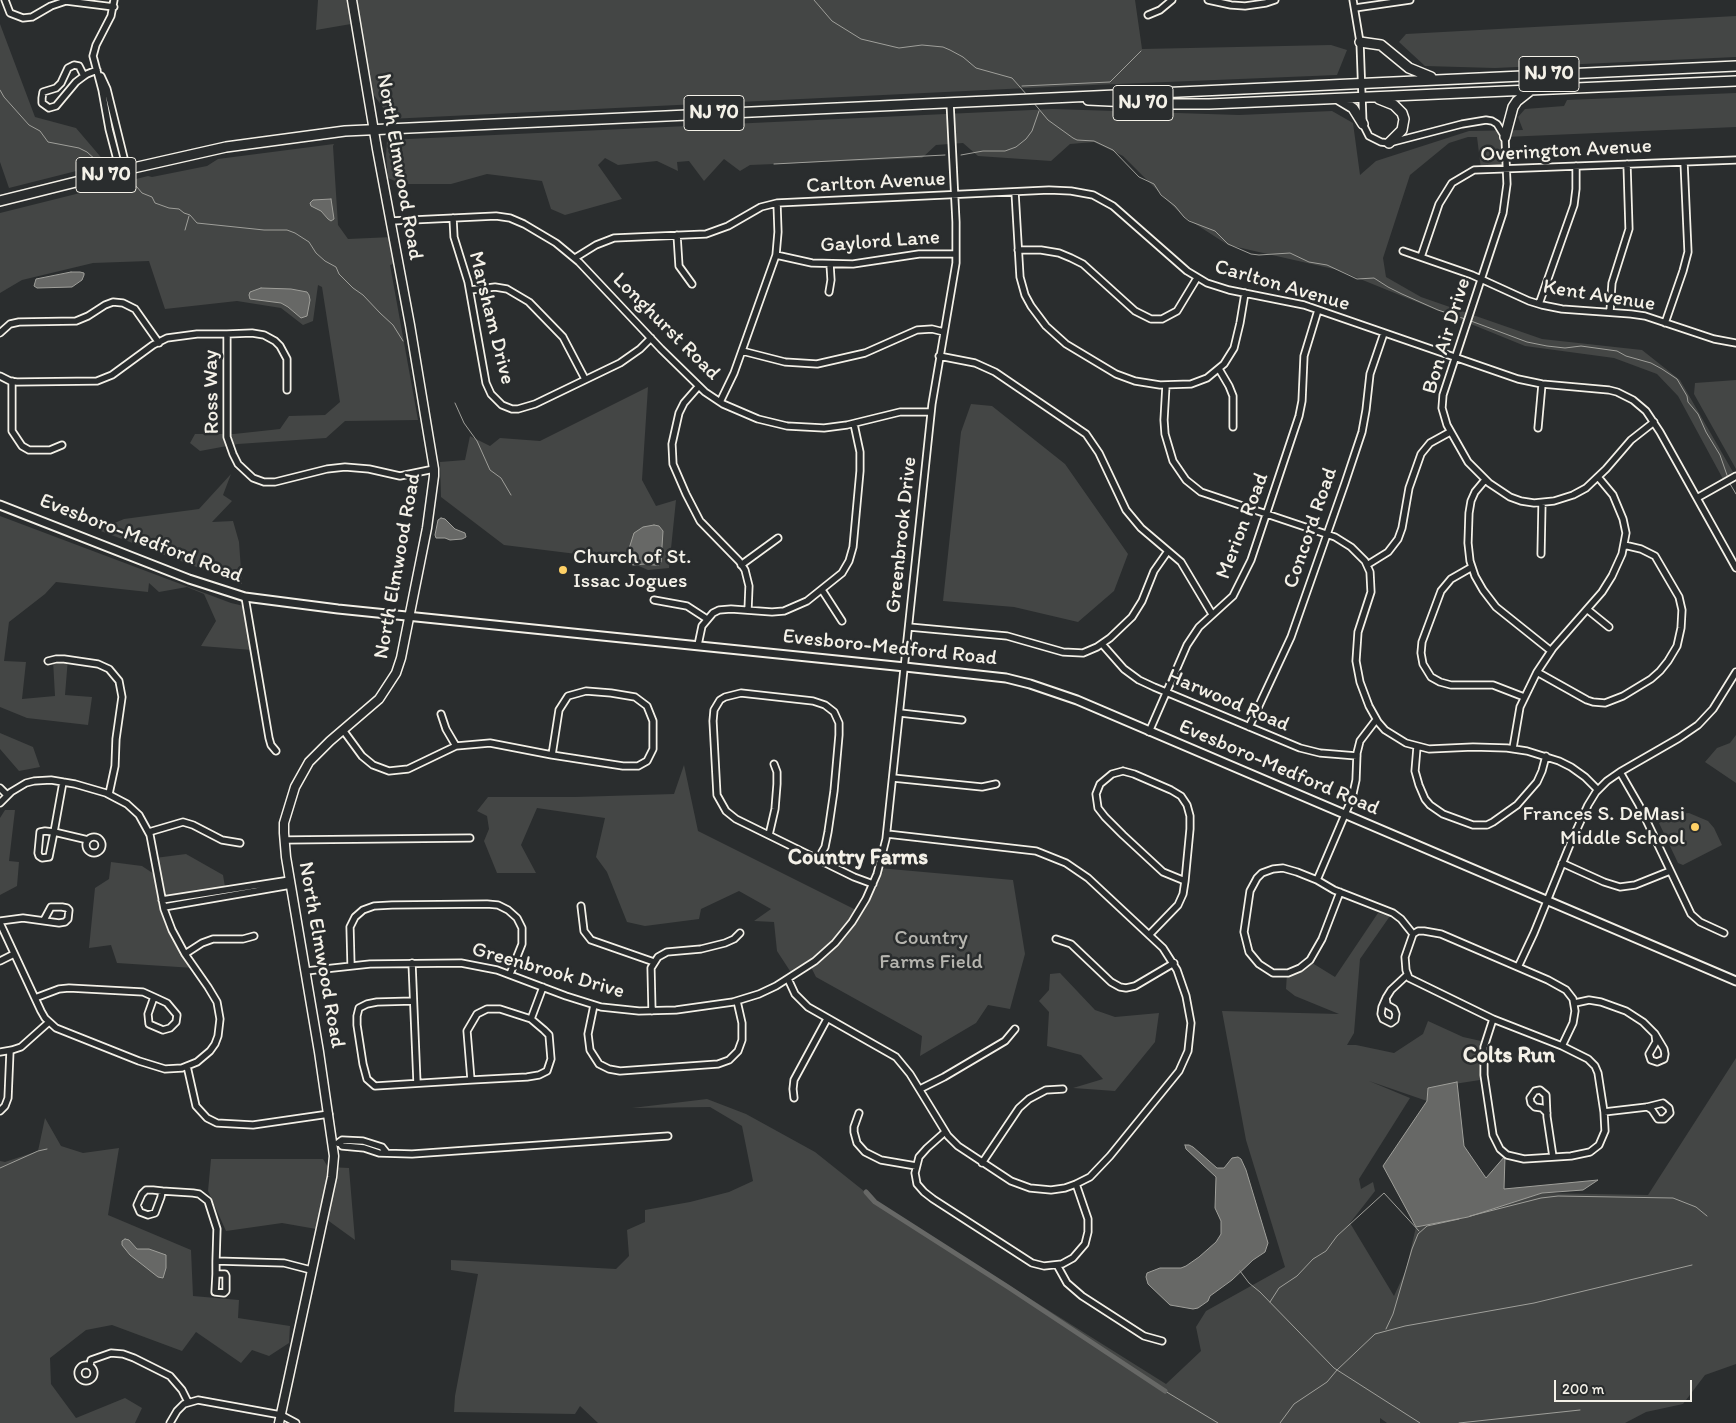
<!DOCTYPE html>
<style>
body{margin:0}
#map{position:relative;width:1736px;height:1423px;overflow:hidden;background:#2a2d2e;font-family:Itim,sans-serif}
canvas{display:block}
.scale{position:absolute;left:1554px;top:1380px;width:138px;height:22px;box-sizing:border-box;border:2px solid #f4f1e8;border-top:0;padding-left:6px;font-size:15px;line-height:18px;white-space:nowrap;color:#f4f1e8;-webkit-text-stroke:4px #2a2d2e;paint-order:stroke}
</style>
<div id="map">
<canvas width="1736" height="1423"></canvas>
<div class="scale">200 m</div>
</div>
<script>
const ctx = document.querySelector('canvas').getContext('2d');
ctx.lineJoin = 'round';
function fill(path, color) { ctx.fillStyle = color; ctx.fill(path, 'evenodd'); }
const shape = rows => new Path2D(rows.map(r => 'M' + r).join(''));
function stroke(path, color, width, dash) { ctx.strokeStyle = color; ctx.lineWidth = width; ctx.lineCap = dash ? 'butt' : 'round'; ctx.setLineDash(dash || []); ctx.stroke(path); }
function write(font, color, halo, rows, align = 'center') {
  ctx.font = font + ' Itim,sans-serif'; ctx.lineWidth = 5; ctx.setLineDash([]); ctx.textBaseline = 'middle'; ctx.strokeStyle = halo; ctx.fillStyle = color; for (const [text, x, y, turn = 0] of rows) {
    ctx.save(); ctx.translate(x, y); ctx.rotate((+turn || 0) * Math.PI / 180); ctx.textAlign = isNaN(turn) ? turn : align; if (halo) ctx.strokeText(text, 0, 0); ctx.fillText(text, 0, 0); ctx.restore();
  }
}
const green = shape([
 [318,0,1135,0,1142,49,1331,45,1347,50,1337,75,1069,86,389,119,389,116,363,80,351,24,316,30],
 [1736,16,1736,57,1495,68,1425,66,1399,42,1406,34],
 [0,24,35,117,76,128,105,162,108,163,9,188,0,162],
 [1736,93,1736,127,1505,137,1506,168,1481,169,1477,137,1468,137,1449,143,1410,175,1383,258,1386,277,1421,297,1542,339,1642,350,1680,380,1733,472,1723,479,1678,396,1657,374,1614,358,1525,346,1338,270,1228,245,1183,216,1123,156,1094,142,1070,144,1051,161,978,156,963,143,936,145,922,158,750,165,740,171,724,159,704,181,689,161,677,162,678,171,657,161,618,165,605,158,598,165,622,199,565,215,551,209,542,181,487,174,451,184,402,184,388,178,386,155,387,140,1053,109,1239,115,1332,111,1353,123,1360,175,1376,161,1469,131,1523,130,1518,117,1525,109,1564,106,1567,100],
 [334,144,333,146,338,225,348,239,393,237,397,263,390,265,418,420,345,421,326,438,238,444,200,451,190,443,195,434,234,434,280,429,289,416,325,415,340,402,322,287,318,285,313,321,303,325,281,308,237,301,165,309,149,261,93,263,22,280,0,293,0,213,148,176,152,177,207,166,218,159],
 [1736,380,1736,469,1694,394,1695,383],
 [648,387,642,480,656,506,676,500,669,568,648,570,625,560,504,545,441,497,440,462,465,460,470,436,490,446,500,438,540,441],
 [971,404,992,406,1065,464,1128,554,1114,591,1078,622,1014,607,943,601,961,432],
 [231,474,223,495,232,501,212,522,233,521,239,542,242,584,98,530,124,519,199,509],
 [0,516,231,603,244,606,252,650,201,646,216,621,204,594,187,587,159,592,149,583,148,592,56,582,45,594,9,622,4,661,26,662,22,699,55,696,53,660,68,658,65,695,92,697,88,725,27,718,0,707],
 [0,733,33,747,40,767,19,771,0,749],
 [1736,735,1736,783,1705,762,1717,748,1730,743],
 [684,765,698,831,858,911,879,868,1013,880,1025,954,1010,1009,988,1005,976,1023,920,1056,922,1036,816,977,810,965,792,974,777,951,774,922,754,921,771,909,739,891,701,909,699,919,645,926,627,922,607,872,596,857,605,818,537,808,521,845,536,873,497,873,484,841,489,829,487,816,477,811,488,797,575,797,674,794],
 [5,810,15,810,9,861,19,862,17,886,0,895,0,818],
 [1689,813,1708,821,1714,828,1722,845,1683,865,1678,863,1659,823,1678,814],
 [186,854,223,875,226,893,162,902,194,968,117,963,111,945,89,948,95,888,109,879,111,862,142,866,157,876,155,858],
 [1378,913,1390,916,1360,959,1354,1033,1347,1045,1356,1045,1394,1053,1423,1034,1428,1021,1463,1037,1481,1041,1479,1052,1480,1080,1428,1088,1427,1101,1369,1081,1410,1098,1359,1179,1361,1189,1373,1182,1375,1191,1350,1223,1394,1296,1406,1270,1416,1227,1468,1217,1542,1193,1648,1195,1736,1058,1736,1364,1705,1375,1683,1404,1646,1412,1625,1423,1387,1423,1380,1418,1380,1423,598,1423,580,1406,575,1414,454,1412,455,1396,478,1274,451,1270,451,1260,616,1269,629,1256,627,1230,645,1222,645,1210,690,1202,729,1192,753,1181,742,1126,710,1107,632,1108,707,1099,746,1114,815,1152,884,1207,1166,1384,1201,1351,1196,1327,1206,1311,1285,1267,1246,1140,1222,1011,1339,1014,1295,996,1286,989,1287,973,1309,961,1335,977],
 [1060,973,1095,1010,1115,1017,1159,1013,1155,1042,1115,1091,1073,1088,1103,1079,1081,1055,1047,1046,1049,1012,1039,1001,1049,990,1050,974],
 [45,1118,61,1146,83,1153,119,1148,108,1215,191,1250,193,1296,239,1300,238,1318,290,1326,289,1343,269,1356,252,1350,241,1363,196,1332,182,1351,112,1325,86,1330,50,1358,51,1384,76,1418,125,1398,142,1408,135,1423,0,1423,0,1161,5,1162,38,1151],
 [211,1159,323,1159,328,1167,349,1168,355,1240,326,1219,322,1230,282,1223,226,1231,208,1191]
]);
const water = shape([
 [331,199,334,219,331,221,328,219,321,211,311,206,310,203,313,200,331,199],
 [71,272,80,272,84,273,84,275,82,280,72,287,37,288,34,286,36,279,71,272],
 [261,288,291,289,307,292,309,295,310,300,307,316,301,318,288,307,281,303,250,299,249,295,250,292,261,288],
 [441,518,445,519,455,529,465,533,466,537,462,539,450,540,445,538,436,538,435,535,438,520,441,518],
 [654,525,659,526,663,531,661,562,659,565,654,565,645,564,633,565,629,563,627,555,634,533,643,527,654,525],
 [1457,1082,1464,1146,1486,1178,1505,1156,1504,1189,1598,1180,1583,1190,1542,1193,1468,1217,1416,1227,1383,1166,1427,1101,1428,1088,1457,1082],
 [1185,1145,1189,1145,1193,1147,1217,1168,1224,1168,1232,1158,1238,1157,1241,1159,1246,1170,1268,1243,1265,1252,1253,1260,1232,1280,1210,1296,1208,1301,1198,1308,1193,1309,1170,1305,1148,1284,1146,1277,1147,1273,1160,1268,1181,1268,1186,1266,1199,1257,1216,1242,1221,1234,1221,1221,1215,1208,1216,1177,1186,1149,1185,1145],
 [125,1239,129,1240,137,1249,149,1249,166,1255,166,1268,163,1278,158,1277,130,1255,122,1245,122,1241,125,1239]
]);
const stream = shape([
 [814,0,832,21,861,39,899,48,922,45,943,47,950,50,963,57,976,68,1012,78,1027,95],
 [1022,86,1110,82,1141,51],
 [0,90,4,97,29,125,40,131,48,142,79,148,87,152,97,161,110,159],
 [1033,102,1048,120,1073,138,1077,140,1094,141,1113,150,1139,177,1154,184,1161,195,1175,206,1184,217,1189,221,1215,231,1228,244,1251,254,1259,255,1290,253,1309,262,1327,265,1357,279,1374,278,1388,287,1402,294,1438,310,1465,319],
 [961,155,983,151,1005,151,1016,147,1026,139,1032,131,1039,111],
 [774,164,945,155],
 [119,178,127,180,137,187,142,193,152,197,155,203,169,208,179,209,184,213,190,215,197,223,264,230,287,230,295,233,309,242,316,253,325,261,336,267,339,274,353,288,363,295,380,313,393,325,403,341],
 [185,230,189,216],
 [1471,321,1527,342,1547,346,1565,348,1581,346,1617,351,1626,356,1651,363,1662,369,1677,379,1687,396,1688,402,1698,414,1706,432,1720,455,1728,478],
 [455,403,464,423,477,441,490,470,501,478,511,495],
 [1729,482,1736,494],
 [0,1168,38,1151,47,1149],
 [1470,1216,1541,1198,1558,1196,1673,1198,1696,1207,1707,1216],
 [1240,1271,1249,1283,1260,1292,1334,1368,1420,1423],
 [1270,1302,1279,1288,1297,1276,1313,1259,1326,1251,1337,1236,1384,1193,1419,1231],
 [1386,1329,1393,1314,1412,1249,1418,1234,1427,1226,1459,1219],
 [1165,1391,1218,1423],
 [1280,1423,1294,1404,1327,1382,1337,1370,1375,1334,1405,1326,1534,1303,1692,1265],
 [1459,1423,1580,1410]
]);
const canal = shape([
 [866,1192,875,1202,1008,1287,1165,1391]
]);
const minor = shape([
 [5,0,10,13,23,18,32,17,51,6,66,1,114,7],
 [114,0,111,16,96,45,93,56,102,90,109,129,120,171],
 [1208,0,1231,5,1245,6,1266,3,1275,0],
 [1353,0,1360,42,1363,124,1369,136,1381,142,1389,143,1462,124,1486,120,1492,121,1497,124,1505,137,1507,184,1503,213,1443,395,1442,408,1447,425,1468,462,1489,483,1510,497,1521,501,1534,503,1554,501,1573,495,1586,488,1606,469,1631,440,1654,422],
 [1355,8,1410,0],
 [1148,15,1160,10,1172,0],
 [84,76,79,66,74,65,68,68,61,83,56,88,43,92,42,98,42,103,49,108,56,106,76,82,84,76,87,74,97,70],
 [101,76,107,89,127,170],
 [1015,192,1020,277,1025,295,1031,306,1046,326,1066,344,1116,374,1135,381,1160,385,1191,384,1207,378,1224,364,1234,348,1240,323,1245,293],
 [453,218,454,237,468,282,486,383,491,394,502,405,512,409,518,409,535,404,620,363,640,349,651,338],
 [391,221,496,216,510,218,524,224,556,243,579,262,661,349,705,392,723,404,758,419,787,426,824,428,847,425,900,412,931,412],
 [677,235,679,266,692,284],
 [1018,250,1041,250,1059,253,1071,258,1083,264,1135,311,1151,319,1162,319,1177,311,1197,278],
 [1403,251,1472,275,1529,301,1542,305,1562,309,1631,314,1645,316,1714,339,1736,343],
 [776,255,812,263,853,264,919,254,956,254],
 [1421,257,1439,204,1452,183,1474,170,1736,160],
 [575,258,596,245,614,238,706,234,728,226,761,207,777,203,1049,190,1071,191,1093,195,1113,206,1187,271,1207,283,1229,290,1304,305,1518,379,1542,384,1609,390,1617,392,1633,400,1646,411,1660,432,1736,568],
 [470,290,495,287,507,289,529,302,563,337,585,379],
 [829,292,831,280,830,264],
 [1539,304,1574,205,1576,189,1576,166],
 [1610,311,1612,283,1629,229,1627,164],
 [1665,323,1683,271,1688,252,1684,162],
 [0,333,10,324,19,322,76,321,88,316,105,305,113,302,123,303,135,309,159,343],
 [742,351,785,362,817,364,865,353,917,330,932,329,944,332],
 [939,356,975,363,995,372,1086,434,1099,453,1126,510,1141,528,1181,562,1212,614],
 [1219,369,1229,386,1233,396,1233,427],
 [0,376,10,381,17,382,97,381,112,375,153,345,167,338,197,334,227,334],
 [12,381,12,431,22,446,29,450,50,450,62,445],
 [1166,385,1164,420,1165,434,1173,461,1186,480,1201,492,1207,494,1335,537,1351,547,1365,561,1370,572,1371,592,1358,632,1356,661,1360,682,1369,706,1378,722,1385,730,1406,743,1429,749,1473,747,1507,748,1527,751,1559,761,1571,767,1585,777,1598,790],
 [698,387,684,403,679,413,672,444,673,464,686,494,700,521,739,561,745,570,749,586,748,610],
 [287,390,287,359,280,346,275,341,264,335,252,333,227,334,227,437,233,454,238,464,253,478,264,482,275,482,327,469,345,467,369,469,400,476,434,469],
 [720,402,734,373,776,255,778,232,777,203],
 [1538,428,1542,384],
 [1485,480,1475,492,1471,501,1469,513,1468,543,1470,561,1475,576,1483,590,1496,607,1551,651],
 [1697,498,1736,476],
 [1541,554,1542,503],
 [741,565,778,538],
 [1367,565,1388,552,1398,539,1402,528,1409,488,1421,454,1430,443,1450,432],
 [1472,567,1451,579,1441,591,1422,642,1421,653,1423,664,1431,677,1440,682,1451,685,1493,685,1524,697],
 [822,590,842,621],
 [245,597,269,738,271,745,276,751],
 [654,600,687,606,707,619],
 [1588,610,1609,627],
 [909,627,1007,636,1063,652,1083,653,1097,647,1110,638,1132,617,1142,601,1154,571,1168,551],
 [1102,644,1124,669,1139,680,1154,687,1300,748,1320,753,1357,756],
 [698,645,702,626,713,613,719,610,731,609,772,612,784,611,807,601,842,573,849,561,853,547,860,471,860,452,854,424],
 [48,661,56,659,64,659,98,664,109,669,119,681,122,697,116,739,115,766,109,794],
 [1537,672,1587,700,1593,702,1605,703,1623,696,1651,679,1660,671,1668,661,1677,646,1681,628,1682,610,1679,597,1655,556,1641,549,1624,545],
 [900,713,962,720],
 [441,714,446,729,456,746],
 [1249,727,1291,637,1345,483,1362,432,1366,410,1370,374,1384,333],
 [343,730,362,756,373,765,389,771,408,769,456,746,490,743,552,755,623,766,638,766,647,761,653,749,653,721,647,706,635,697,611,693,586,691,568,696,559,710,552,755],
 [1149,732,1187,645,1199,627,1233,596,1251,560,1299,416,1302,401,1304,356,1318,310],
 [1417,747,1415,771,1419,785,1425,799,1430,805,1443,814,1473,825,1487,825,1493,822,1517,805,1537,782,1542,771,1546,756],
 [1513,748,1520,707,1537,672,1553,648,1602,592,1612,576,1622,554,1626,533,1623,519,1613,495,1598,477],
 [1123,771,1134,774,1171,790,1181,796,1187,805,1190,816,1190,829,1185,881,1163,872,1123,835,1105,817,1098,808,1096,794,1100,784,1112,774,1123,771],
 [1620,772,1639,805,1691,914,1700,922,1724,933],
 [893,778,982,787,996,784],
 [63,782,54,832,45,831,40,832,38,853,39,856,42,858,49,857,54,832,88,840],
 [0,788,7,795],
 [0,803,11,792,26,783,34,781,51,780,75,784,106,793,127,804,139,815,150,835,164,909,172,930,185,954,208,987,217,1002,220,1019,218,1036,215,1044,210,1051,197,1062,182,1068,165,1069,139,1061,56,1028,45,1018,41,1011,0,923],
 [149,832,183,822,193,825,222,840,240,843],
 [769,835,775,809,777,784,777,772,774,764],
 '86 845a8 8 0 1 1 16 0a8 8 0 1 1-16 0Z',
 [285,840,470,838],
 [818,859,825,847,828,832,834,791,839,735,839,723,834,712,825,705,813,701,741,693,725,697,720,700,714,710,713,721,717,795,726,811,736,819,854,877,873,884],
 [1562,863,1604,882,1620,887,1635,885,1670,871],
 [1317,880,1352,798,1356,780,1357,753,1360,741,1376,720],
 [1340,892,1322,939,1310,960,1300,968,1288,973,1273,973,1259,964,1249,952,1244,932,1250,891,1257,878,1262,873,1273,869,1283,868,1297,872,1317,880,1334,890,1347,895,1393,913,1401,919,1413,934],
 [162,900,290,880],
 [581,906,584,931,591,940,654,962],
 [164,907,291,885],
 [0,921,23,918,59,923,65,922,68,919,69,910,67,908,62,907,51,907,44,920],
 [1149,935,1178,905,1183,894,1185,881],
 [1056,939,1071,944,1111,982,1120,987,1126,988,1135,986,1174,963],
 [185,954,202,943,213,939,243,939,254,936],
 [0,961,14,954],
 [412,963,417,1083],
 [351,965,350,927,355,917,363,910,374,906,392,905,487,904,498,905,508,910,517,918,522,928,522,944,510,974],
 [1518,967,1534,933,1571,842,1588,805,1596,792,1607,781,1620,772,1679,738,1698,725,1713,709,1736,672],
 [306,971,370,964,461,963,497,970,566,996,601,1007,639,1011,676,1010,733,1002,759,994,776,986,815,961,835,943,852,922,866,899,877,874,886,839,932,404,956,263,956,222,950,102],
 [788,979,795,994,808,1007,896,1057,910,1074,948,1136,958,1146,1011,1181,1030,1188,1051,1190,1065,1188,1076,1184,1090,1177,1110,1156,1179,1071,1188,1051,1191,1023,1186,996,1177,970,1163,948,1088,878,1066,863,1036,851,887,834],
 [35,998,59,989,69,988,143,992,154,997,148,1014,149,1024,163,1030,170,1028,176,1022,177,1015,167,1003,154,997],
 [1386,998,1387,1005,1394,1009,1396,1014,1395,1020,1391,1023,1383,1019,1381,1014,1382,1007,1386,998,1391,990,1407,975],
 [413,1001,377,1002,367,1004,359,1008,357,1016,357,1025,363,1064,367,1079,375,1086,471,1080,467,1031,477,1014,487,1009,500,1009,531,1019,544,1030,549,1035,551,1059,547,1071,539,1075,527,1077,471,1080],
 [1575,1003,1589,1000,1601,1002,1626,1011,1643,1022,1655,1034,1656,1042,1649,1054,1651,1060,1657,1062,1664,1059,1665,1054,1664,1049,1655,1034],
 [594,1005,588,1034,590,1050,599,1064,609,1069,620,1071,718,1064,729,1060,738,1051,742,1040,742,1023,737,1001],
 [652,1011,651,968,658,957,667,952,701,949,725,943,734,939,740,933],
 [531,1019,543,987],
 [1493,1019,1562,1046,1588,1059,1595,1066,1598,1073,1604,1112,1605,1131,1599,1145,1590,1152,1571,1156,1524,1159,1507,1155,1500,1149,1493,1135,1484,1075,1484,1047,1493,1019,1409,978,1406,970,1405,957,1413,934,1418,931,1424,931,1441,934,1548,980,1566,990,1573,999,1575,1011,1573,1023,1562,1046],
 [0,1052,12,1050,21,1047,49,1022],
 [187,1066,196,1106,207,1118,217,1123,253,1125,329,1114],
 [920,1089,944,1077,1005,1041,1015,1029],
 [794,1098,793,1089,794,1080,827,1019],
 [0,1111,5,1106,8,1098,10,1051],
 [1604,1112,1647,1107,1663,1103,1669,1108,1670,1113,1664,1119,1658,1119,1652,1110,1647,1107],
 [859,1113,854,1127,854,1132,857,1143,865,1152,881,1160,916,1166],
 [1547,1113,1542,1108,1535,1107,1531,1103,1530,1098,1535,1091,1540,1090,1546,1095,1547,1117,1553,1157],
 [945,1132,927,1148,919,1157,915,1173,917,1184,924,1192,933,1199,1032,1263,1044,1266,1062,1264,1073,1258,1085,1244,1088,1232,1088,1219,1076,1184],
 [338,1143,342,1140,363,1141,382,1147,386,1152],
 [340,1143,342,1146,364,1148,379,1153,412,1154,668,1136],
 [982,1163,1019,1108,1029,1099,1046,1090,1063,1089],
 [162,1191,161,1197,155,1213,148,1215,140,1212,137,1205,142,1194,146,1190,153,1190,162,1191,193,1193,199,1194,208,1201,217,1229,216,1261,216,1274,215,1292,224,1293,226,1291,226,1276,225,1274,216,1274],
 [216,1261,284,1263,311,1270],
 [1057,1265,1067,1283,1082,1296,1144,1336,1162,1341],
 '78 1373a8 8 0 1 1 16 0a8 8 0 1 1-16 0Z',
 [90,1365,91,1360,111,1353,123,1354,134,1358,170,1376,182,1390,188,1402],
 [170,1423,177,1411,184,1404,198,1400,281,1415,296,1423]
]);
const tertiary = shape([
 [0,505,189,579,245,597,338,609,905,667,1006,678,1030,684,1077,700,1736,981]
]);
const secondary = shape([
 [279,1423,332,1177,334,1156,319,1052,286,857,284,833,284,823,295,787,309,762,330,741,379,699,396,673,401,658,427,528,434,476,434,469,410,325,377,149,352,0]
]);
const trunk = shape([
 [1360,42,1381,45,1409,68,1431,77],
 [1338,99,1353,108,1363,124],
 [1379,99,1394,105,1402,113,1404,119,1402,130,1389,143],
 [1088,100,1173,104,1209,104,1736,81],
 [1505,137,1513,107,1517,101,1531,90],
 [0,201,120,171,226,147,345,131,1736,66]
]);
const markers = [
 [563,570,5,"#ffd166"],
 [1695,827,5,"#ffd166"]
];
const shields = [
 [1549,74,60],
 [1143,103,60],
 [714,113,60],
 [106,175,60]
];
const shieldNames = [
 ["NJ 70",1549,74],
 ["NJ 70",1143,103],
 ["NJ 70",714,113],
 ["NJ 70",106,175]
];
const streetNames = [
 ["Overington Avenue",1566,151,-3],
 ["North Elmwood Road",399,167,80],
 ["Carlton Avenue",876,183,-3],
 ["Gaylord Lane",880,242,-4],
 ["Carlton Avenue",1282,286,16],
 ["Kent Avenue",1599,296,9],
 ["Marsham Drive",491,318,76],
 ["Longhurst Road",666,327,45],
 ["Bon Air Drive",1447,336,-73],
 ["Ross Way",212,392,-91],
 ["Merion Road",1243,526,-69],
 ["Concord Road",1311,528,-71],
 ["Greenbrook Drive",902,535,-84],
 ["Evesboro-Medford Road",141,539,21],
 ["North Elmwood Road",398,566,-80],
 ["Evesboro-Medford Road",890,648,6],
 ["Harwood Road",1228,701,23],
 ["Evesboro-Medford Road",1279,768,23],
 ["North Elmwood Road",321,955,80],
 ["Greenbrook Drive",548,971,16]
];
const poiNames = [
 ["Church of St.",573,558],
 ["Issac Jogues",573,582],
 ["Frances S. DeMasi",1685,815,"right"],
 ["Middle School",1685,839,"right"]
];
const parkNames = [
 ["Country",931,939],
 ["Farms Field",931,963]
];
const neighbourhoodNames = [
 ["Country Farms",858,858],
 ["Colts Run",1509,1056]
];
fill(green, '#444645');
fill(water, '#676866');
stroke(water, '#9f9f9a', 1);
stroke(stream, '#9f9f9a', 1);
stroke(canal, '#676866', 5);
stroke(minor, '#f4f1e8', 9);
stroke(tertiary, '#f4f1e8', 11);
stroke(secondary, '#f4f1e8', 11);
stroke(trunk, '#f4f1e8', 12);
stroke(minor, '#2a2d2e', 5.5);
stroke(tertiary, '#2a2d2e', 7);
stroke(secondary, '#2a2d2e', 8);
stroke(trunk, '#2a2d2e', 9);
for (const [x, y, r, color] of markers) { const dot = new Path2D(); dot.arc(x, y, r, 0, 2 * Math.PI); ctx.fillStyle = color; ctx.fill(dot); stroke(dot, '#2a2d2e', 2); }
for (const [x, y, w] of shields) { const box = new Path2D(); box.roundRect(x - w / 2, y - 17.5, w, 35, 4); ctx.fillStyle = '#2a2d2e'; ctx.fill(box); stroke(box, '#f4f1e8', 1); }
write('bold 20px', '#f4f1e8', null, shieldNames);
write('21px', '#f4f1e8', '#2a2d2e', streetNames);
write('21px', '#f4f1e8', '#2a2d2e', poiNames, 'left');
write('21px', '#b6b5af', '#2a2d2e', parkNames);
write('bold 22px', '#f4f1e8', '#2a2d2e', neighbourhoodNames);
</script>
